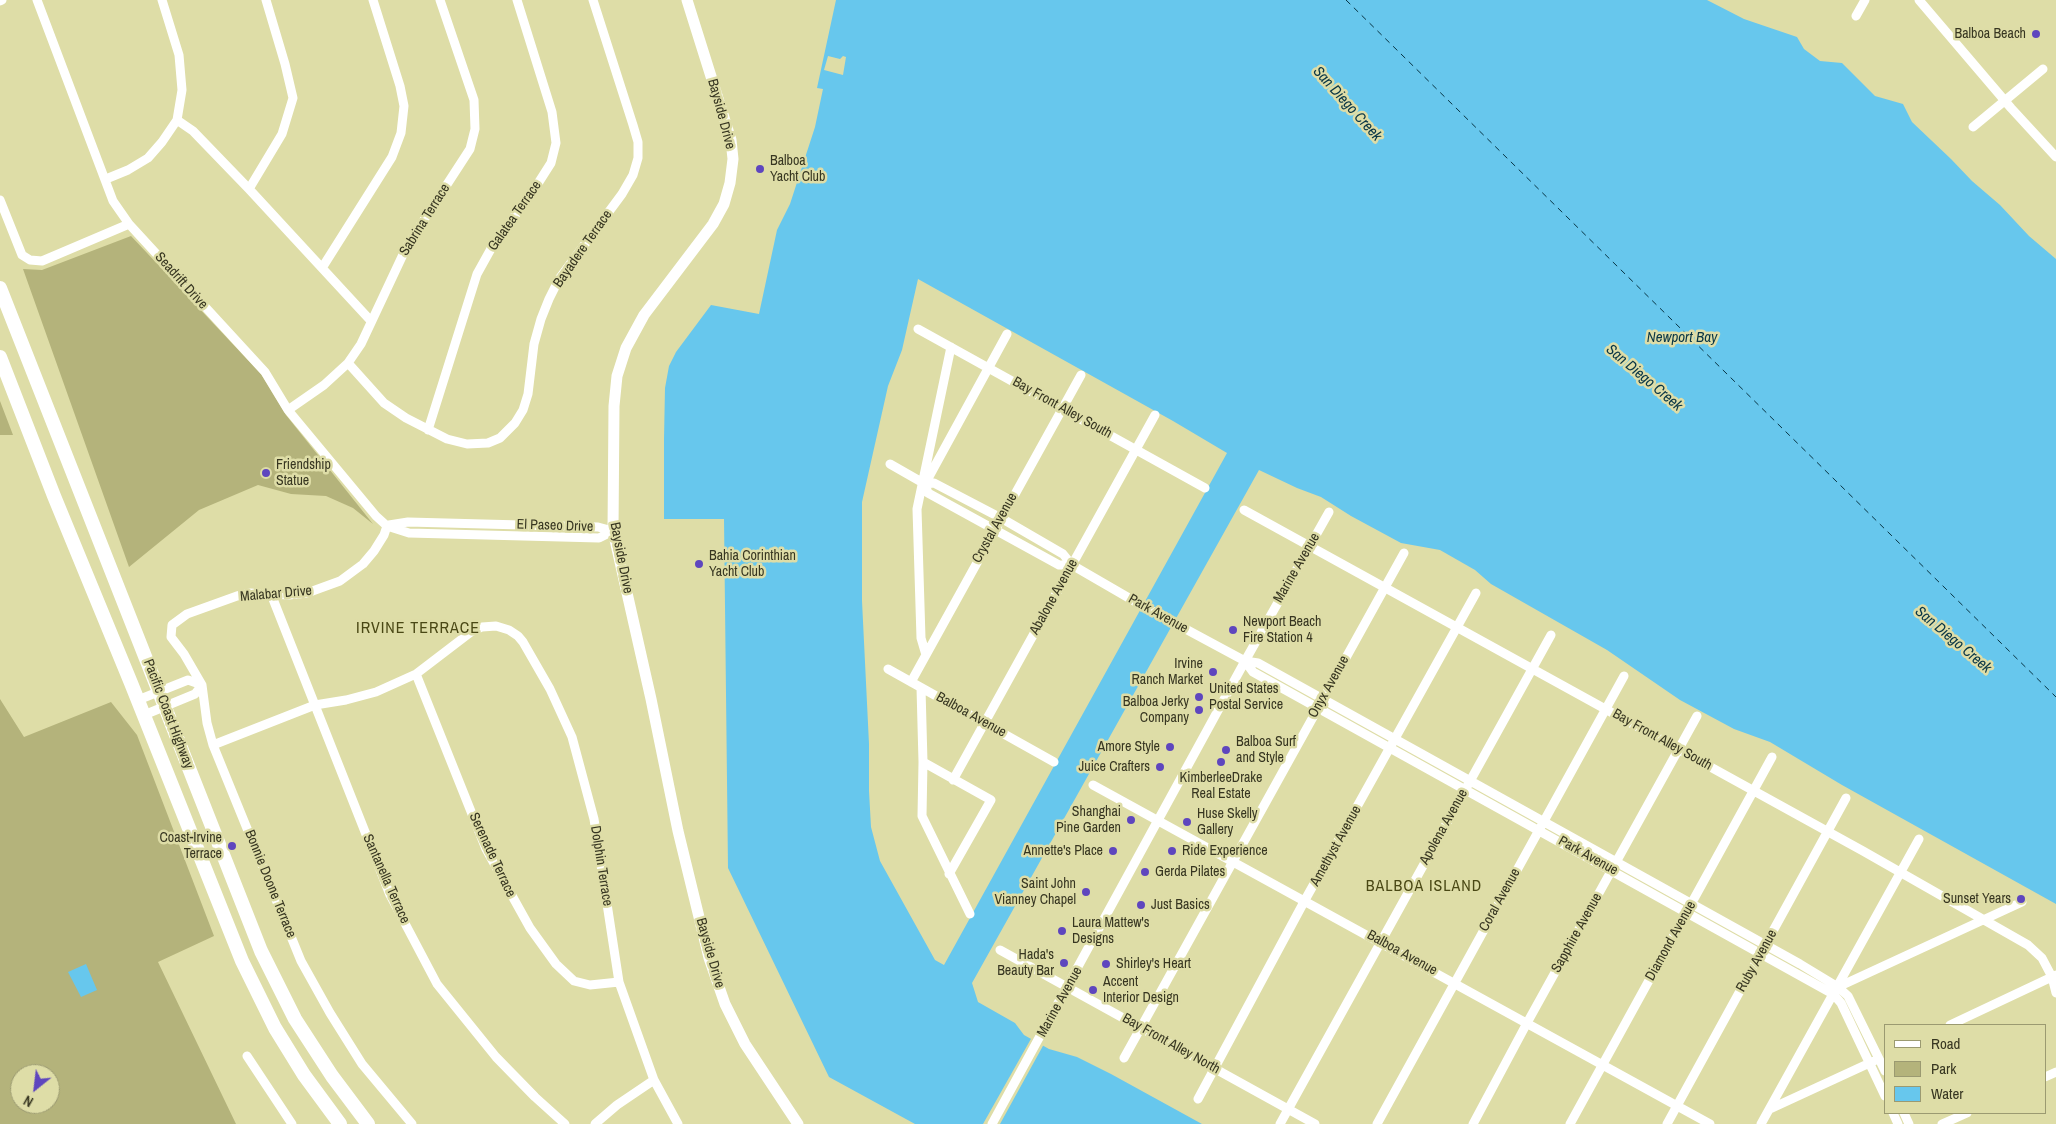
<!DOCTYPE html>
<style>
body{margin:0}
#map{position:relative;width:2056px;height:1124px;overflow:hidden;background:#dedda7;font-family:"Archivo Narrow",sans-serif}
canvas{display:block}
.legend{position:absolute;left:1884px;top:1024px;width:162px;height:90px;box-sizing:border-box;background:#dedda7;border:1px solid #9b9a71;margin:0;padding:6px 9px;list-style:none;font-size:15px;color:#373621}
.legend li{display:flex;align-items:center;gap:10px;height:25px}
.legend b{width:25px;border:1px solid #9b9a71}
.north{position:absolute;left:10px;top:1064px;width:50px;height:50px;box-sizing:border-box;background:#dedda7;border:1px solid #9b9a71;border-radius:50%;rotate:209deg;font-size:14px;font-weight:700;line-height:20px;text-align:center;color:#373621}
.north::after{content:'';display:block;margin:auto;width:18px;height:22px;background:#5e46be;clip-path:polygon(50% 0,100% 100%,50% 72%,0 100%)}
</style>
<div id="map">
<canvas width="2056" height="1124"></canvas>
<ul class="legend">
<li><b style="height:6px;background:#fff"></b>Road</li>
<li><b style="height:14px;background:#b4b37b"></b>Park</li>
<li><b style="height:14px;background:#67c7ed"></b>Water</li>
</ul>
<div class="north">N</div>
</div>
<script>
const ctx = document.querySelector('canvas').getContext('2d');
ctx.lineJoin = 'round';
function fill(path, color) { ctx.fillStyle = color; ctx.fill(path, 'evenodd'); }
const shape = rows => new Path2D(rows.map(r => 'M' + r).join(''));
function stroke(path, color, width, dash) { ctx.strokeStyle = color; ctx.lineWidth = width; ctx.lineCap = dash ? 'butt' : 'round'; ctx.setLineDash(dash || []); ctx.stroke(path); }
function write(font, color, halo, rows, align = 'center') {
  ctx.font = font + ' "Archivo Narrow",sans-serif'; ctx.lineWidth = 5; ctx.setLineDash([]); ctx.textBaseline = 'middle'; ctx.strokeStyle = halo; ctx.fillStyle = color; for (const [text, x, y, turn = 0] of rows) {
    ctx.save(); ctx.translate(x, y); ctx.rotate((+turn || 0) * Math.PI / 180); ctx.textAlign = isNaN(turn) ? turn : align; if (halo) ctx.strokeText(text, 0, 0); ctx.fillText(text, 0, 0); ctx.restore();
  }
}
const green = shape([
 [131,236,261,374,286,415,373,524,353,508,326,496,291,494,258,485,199,510,129,567,23,269,42,270],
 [0,401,13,435,0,435],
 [0,699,24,737,111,702,137,735,214,936,158,962,236,1124,0,1124],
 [20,1074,50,1074,50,1104,20,1104]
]);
const water = shape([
 [836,0,1707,0,1744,19,1797,37,1804,49,1820,61,1842,63,1875,96,1903,104,1912,122,1951,159,1972,181,2000,205,2029,236,2056,259,2056,904,1842,785,1770,742,1734,729,1680,700,1607,650,1491,584,1475,570,1440,550,1401,543,1351,516,1321,497,1297,488,1259,470,972,983,978,1002,1015,1023,1024,1035,1049,1049,1077,1057,1111,1074,1202,1124,915,1124,829,1077,728,868,724,519,664,519,664,439,665,388,669,366,676,352,711,305,759,314,777,230,790,204,815,127,823,89,817,88],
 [918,279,1173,421,1227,453,944,965,935,960,880,861,871,827,869,791,869,744,862,601,862,502,888,386,902,350],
 [86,964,97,990,81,997,68,972]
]);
const pier = shape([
 [828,56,840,59,843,56,846,57,843,75,824,70],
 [1032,1037,1044,1044,1000,1124,983,1124]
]);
const ferry = shape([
 [1346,0,2056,697]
]);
const minor = shape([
 [37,0,113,201,129,224,265,372,288,410,376,516,387,526,409,533,599,538,613,531],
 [1919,0,2011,108,2056,157],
 [0,1,2,0],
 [1856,16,1865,0],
 [177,120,193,131,249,189,371,321],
 [1973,127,2043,69],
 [106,179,128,170,148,158,162,142,177,120,182,90,179,55,162,0],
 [249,189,282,134,293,98,285,64,266,0],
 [0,200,22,255,30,260,42,261,129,224],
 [322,268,392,157,401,133,404,106,400,86,373,0],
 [918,329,1205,488],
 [348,363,384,403,406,418,447,439,467,444,488,443,500,438,515,423,523,410,528,394,534,344,541,319,549,299,559,279,622,194,633,175,638,158,638,142,633,125,593,0],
 [288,410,324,385,348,363,361,344,407,246,470,149,475,129,474,100,440,0],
 [428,430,477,274,492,247,537,185,551,163,556,143,552,112,517,0],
 [890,464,925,484,934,483,1001,518,1063,554,1072,565,1141,605,1245,661,1258,663,1800,964,1838,987,1848,996,1885,1071],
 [925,484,928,493,1059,565,1072,565],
 [925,484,1007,334],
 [1244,510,1863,851,2028,945,2042,958,2052,977,2056,993],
 [389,525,408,522,598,527,613,531],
 [387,526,384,535,374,551,363,564,340,581,307,593,289,595,250,593,237,596,187,614,172,625,171,637,184,654,202,685,207,723,213,745,301,961,330,1013,362,1064,412,1124],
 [271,594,390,895,437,984,496,1057,535,1097,565,1124],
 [926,655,921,638,917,509,951,347],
 [1245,661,1253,672,1280,687,1833,994,1841,1003,1885,1096],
 [888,669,1054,762],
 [416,674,486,849,530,928,556,964,574,981,590,985,619,982],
 [911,682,1081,375],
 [921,688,923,762,922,816,970,914],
 [138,700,188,680,202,685],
 [144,715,195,694,202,685],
 [213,745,315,705,346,700,376,692,416,674,471,632,482,627,496,626,509,630,518,636,523,642,550,689,572,737,594,819,619,982,654,1080,678,1124],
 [923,762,991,800,949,874],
 [953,780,1155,415],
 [1093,785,1710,1124],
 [1000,950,1315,1124],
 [1838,987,2022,902],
 [1950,1025,2056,975],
 [247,1056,292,1124],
 [1124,1058,1404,553],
 [2045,1077,2056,1072],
 [1198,1099,1305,900,1476,593],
 [1770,1109,1874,1061],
 [1893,1113,1898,1124],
 [1904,1113,1909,1124],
 [595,1124,617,1105,654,1080],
 [992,1124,1245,661,1329,512],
 [1280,1124,1551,635],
 [1377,1124,1624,676],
 [1473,1124,1527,1023,1697,716],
 [1570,1124,1772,757],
 [1667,1124,1846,798],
 [1761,1124,1919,839],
 [1942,1124,1967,1113]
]);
const major = shape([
 [687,0,731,140,733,159,730,183,724,204,713,224,644,315,626,348,617,376,614,406,613,531,651,699,678,831,709,958,725,1004,745,1044,798,1124]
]);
const highway = shape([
 [0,288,261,951,295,1019,332,1076,368,1124],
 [0,357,54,496,131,683,242,961,275,1028,304,1075,340,1124]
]);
const markers = [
 [2036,34,5,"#5e46be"],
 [760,169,5,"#5e46be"],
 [266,473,5,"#5e46be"],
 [699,564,5,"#5e46be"],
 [1233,630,5,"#5e46be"],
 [1213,672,5,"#5e46be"],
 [1199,697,5,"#5e46be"],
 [1199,710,5,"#5e46be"],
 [1170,747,5,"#5e46be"],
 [1226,750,5,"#5e46be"],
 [1221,762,5,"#5e46be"],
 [1160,767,5,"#5e46be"],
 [1131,820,5,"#5e46be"],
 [1187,822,5,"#5e46be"],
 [232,846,5,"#5e46be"],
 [1113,851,5,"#5e46be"],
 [1172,851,5,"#5e46be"],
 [1145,872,5,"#5e46be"],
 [1086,892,5,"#5e46be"],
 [2021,899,5,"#5e46be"],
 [1141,905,5,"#5e46be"],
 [1062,931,5,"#5e46be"],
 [1064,963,5,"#5e46be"],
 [1106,964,5,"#5e46be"],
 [1093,990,5,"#5e46be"]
];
const poiNames = [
 ["Balboa Beach",2026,34,"right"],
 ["Balboa",770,161],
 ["Yacht Club",770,177],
 ["Friendship",276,465],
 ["Statue",276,481],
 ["Bahia Corinthian",709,556],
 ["Yacht Club",709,572],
 ["Newport Beach",1243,622],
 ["Fire Station 4",1243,638],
 ["Irvine",1203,664,"right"],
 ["Ranch Market",1203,680,"right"],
 ["United States",1209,689],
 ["Postal Service",1209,705],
 ["Balboa Jerky",1189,702,"right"],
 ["Company",1189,718,"right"],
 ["Balboa Surf",1236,742],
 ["and Style",1236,758],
 ["Amore Style",1160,747,"right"],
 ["Juice Crafters",1150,767,"right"],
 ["KimberleeDrake",1221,778,"center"],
 ["Real Estate",1221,794,"center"],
 ["Shanghai",1121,812,"right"],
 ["Pine Garden",1121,828,"right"],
 ["Huse Skelly",1197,814],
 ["Gallery",1197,830],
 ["Coast-Irvine",222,838,"right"],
 ["Terrace",222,854,"right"],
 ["Annette's Place",1103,851,"right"],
 ["Ride Experience",1182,851],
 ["Gerda Pilates",1155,872],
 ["Saint John",1076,884,"right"],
 ["Vianney Chapel",1076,900,"right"],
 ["Sunset Years",2011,899,"right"],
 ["Just Basics",1151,905],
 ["Laura Mattew's",1072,923],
 ["Designs",1072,939],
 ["Hada's",1054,955,"right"],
 ["Beauty Bar",1054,971,"right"],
 ["Shirley's Heart",1116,964],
 ["Accent",1103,982],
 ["Interior Design",1103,998]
];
const streetNames = [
 ["Bayside Drive",721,114,75],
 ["Galatea Terrace",515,216,-55],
 ["Sabrina Terrace",425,220,-58],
 ["Bayadere Terrace",583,249,-55],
 ["Seadrift Drive",181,281,48],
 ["Bay Front Alley South",1062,408,29],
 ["El Paseo Drive",555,526,2],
 ["Crystal Avenue",995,528,-61],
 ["Bayside Drive",621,558,79],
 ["Marine Avenue",1297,568,-60],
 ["Malabar Drive",276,594,-5],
 ["Abalone Avenue",1054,597,-61],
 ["Park Avenue",1158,614,29],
 ["Onyx Avenue",1329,687,-61],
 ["Pacific Coast Highway",168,714,69],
 ["Balboa Avenue",971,715,29],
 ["Bay Front Alley South",1662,740,29],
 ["Apolena Avenue",1444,827,-61],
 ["Amethyst Avenue",1336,846,-61],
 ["Serenade Terrace",492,855,65],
 ["Park Avenue",1588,856,29],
 ["Dolphin Terrace",601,866,81],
 ["Santanella Terrace",386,879,66],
 ["Bonnie Doone Terrace",270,884,68],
 ["Coral Avenue",1500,900,-61],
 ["Sapphire Avenue",1577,933,-61],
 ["Diamond Avenue",1671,941,-61],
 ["Bayside Drive",710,953,74],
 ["Balboa Avenue",1402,953,29],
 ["Ruby Avenue",1757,961,-61],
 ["Marine Avenue",1060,1002,-61],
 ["Bay Front Alley North",1171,1044,29]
];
const waterNames = [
 ["San Diego Creek",1347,104,48],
 ["Newport Bay",1682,338],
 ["San Diego Creek",1644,378,40],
 ["San Diego Creek",1953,640,40]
];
const quarterNames = [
 ["IRVINE TERRACE",418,629],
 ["BALBOA ISLAND",1424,887]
];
fill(green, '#b4b37b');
fill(water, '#67c7ed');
fill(pier, '#dedda7');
stroke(ferry, '#083545', 1, [6, 5]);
stroke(minor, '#fff', 9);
stroke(major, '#fff', 11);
stroke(highway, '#fff', 14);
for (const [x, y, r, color] of markers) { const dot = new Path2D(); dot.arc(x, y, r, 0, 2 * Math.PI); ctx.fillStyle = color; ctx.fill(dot); stroke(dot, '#dedda7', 2); }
write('14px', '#373621', '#dedda7', poiNames, 'left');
write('14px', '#373621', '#dedda7', streetNames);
write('italic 15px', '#083545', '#dedda7', waterNames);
ctx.letterSpacing = '1px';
write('16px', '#4a4815', '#dedda7', quarterNames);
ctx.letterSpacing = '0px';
</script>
